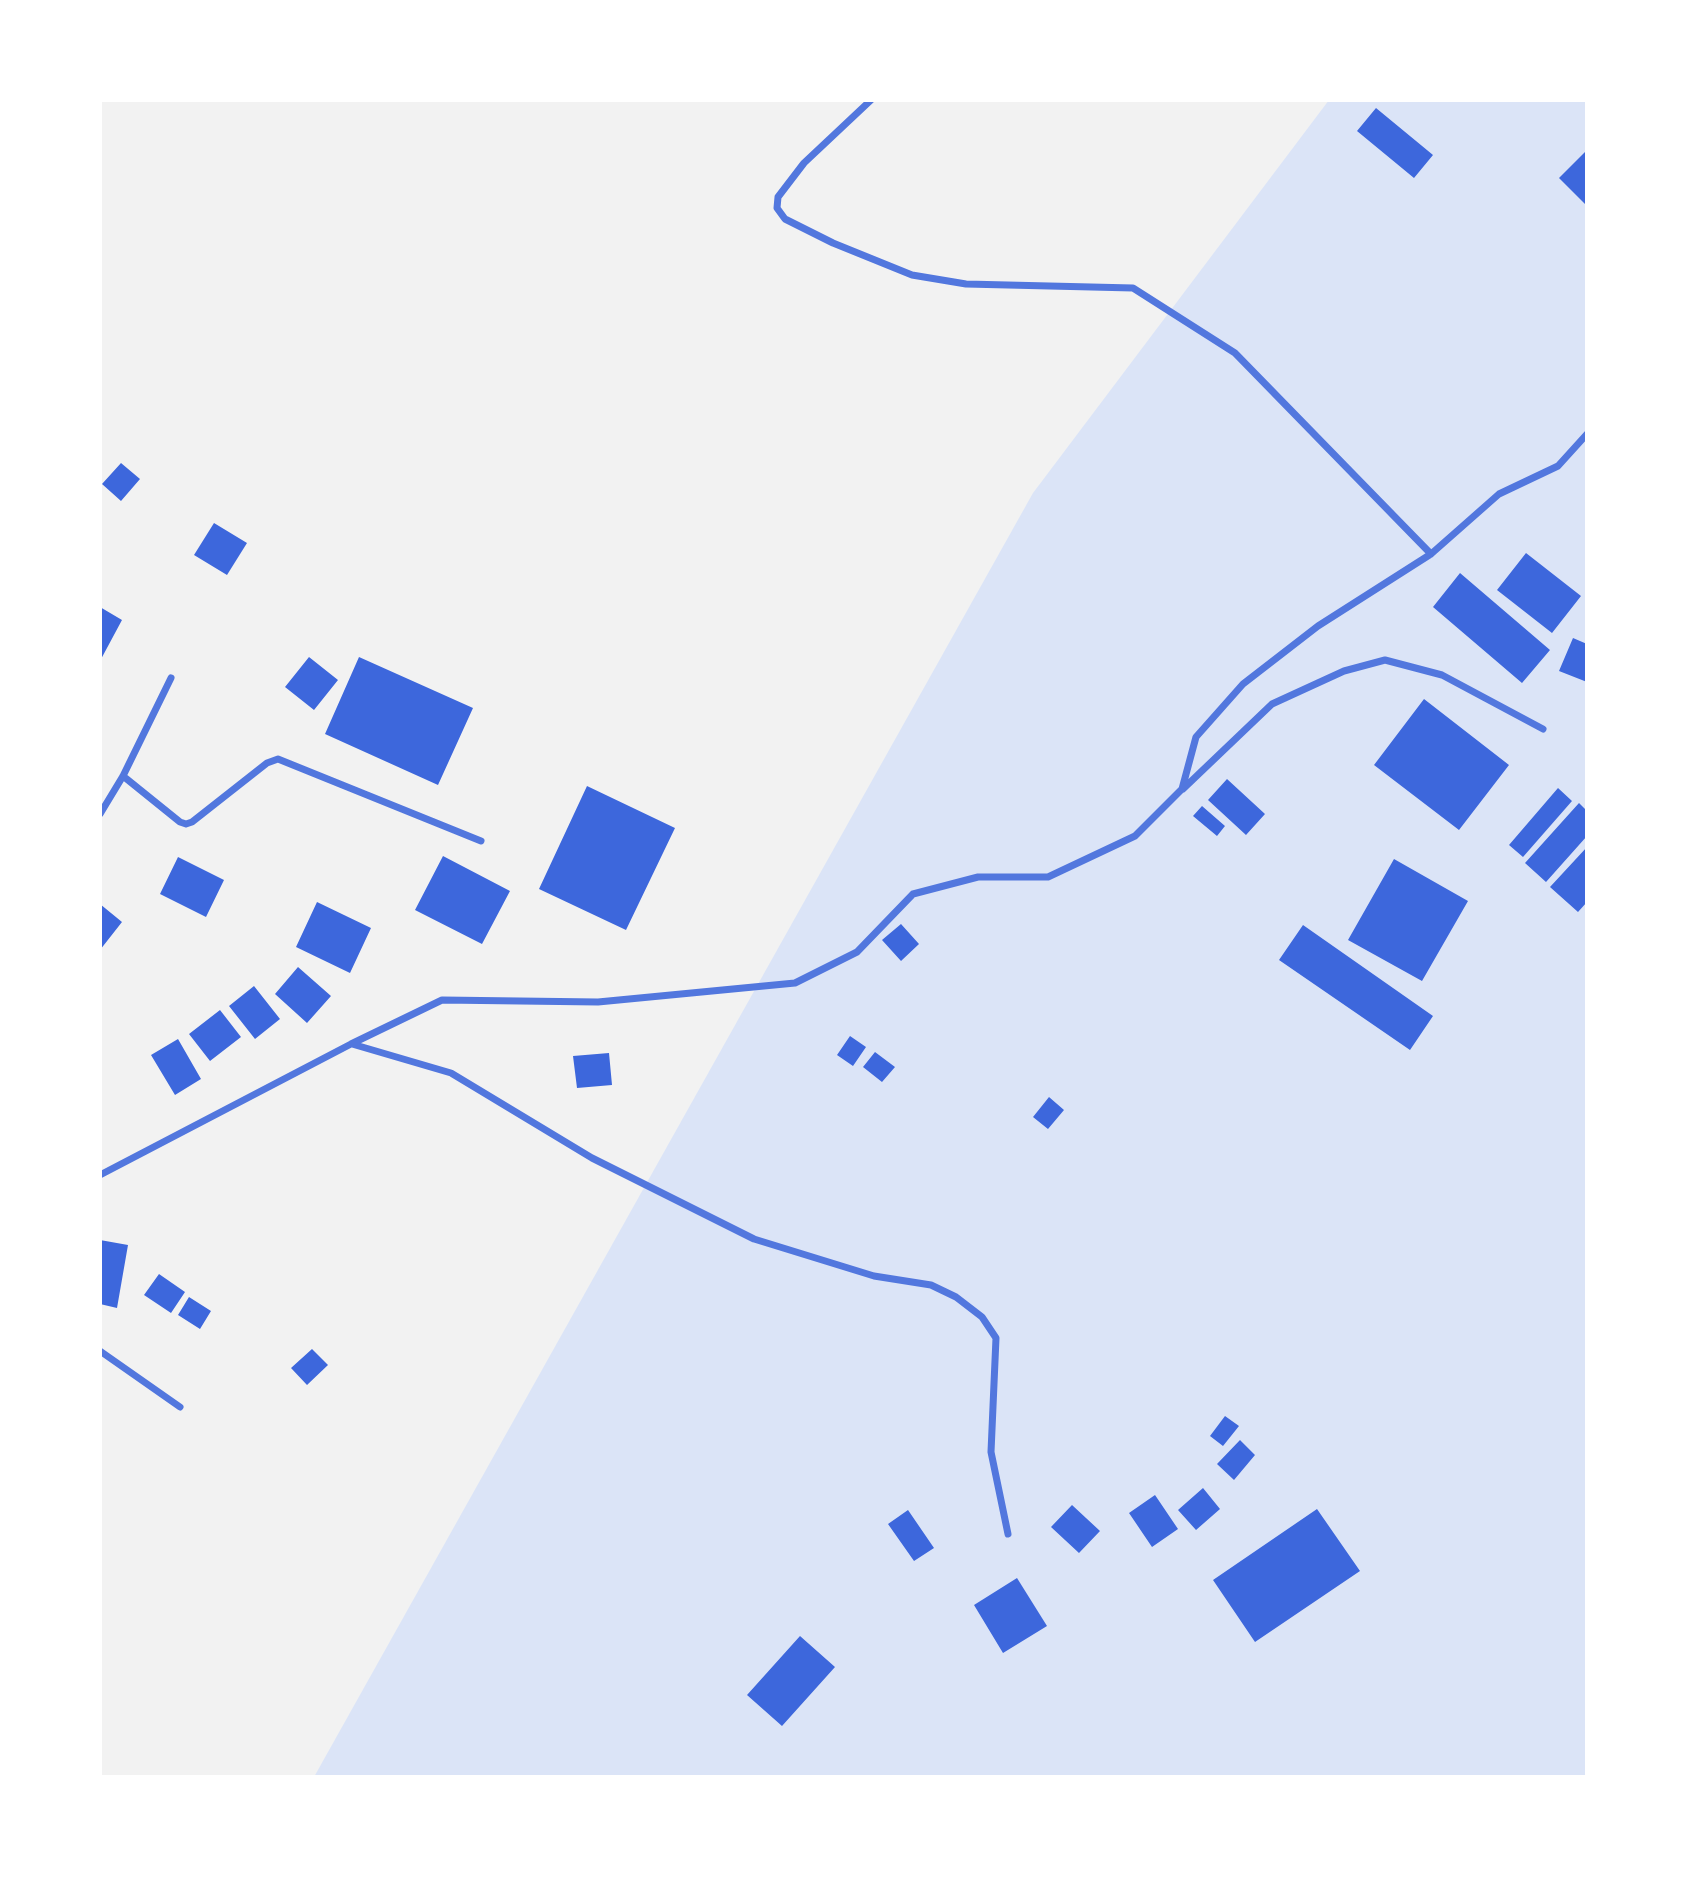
<!DOCTYPE html>
<style>
body{margin:0}
#map{position:relative;width:1687px;height:1877px;overflow:hidden;background:#f2f2f2;font-family:Lato,sans-serif}
canvas{display:block}
.frame{position:absolute;inset:0;border:102px solid #fff;pointer-events:none}
</style>
<div id="map">
<canvas width="1687" height="1877"></canvas>
<div class="frame"></div>
</div>
<script>
const ctx = document.querySelector('canvas').getContext('2d');
ctx.lineJoin = 'round';
function fill(path, color) { ctx.fillStyle = color; ctx.fill(path, 'evenodd'); }
const shape = rows => new Path2D(rows.map(r => 'M' + r).join(''));
function stroke(path, color, width, dash) { ctx.strokeStyle = color; ctx.lineWidth = width; ctx.lineCap = dash ? 'butt' : 'round'; ctx.setLineDash(dash || []); ctx.stroke(path); }
const green = shape([
 [1329,100,1587,100,1587,1777,314,1777,1033,493]
]);
const building = shape([
 [1376,108,1433,155,1414,178,1357,131],
 [1587,150,1587,206,1559,178],
 [121,463,140,479,121,501,102,484],
 [214,523,247,543,227,575,194,555],
 [1526,553,1581,596,1552,633,1497,590],
 [1460,573,1550,650,1522,683,1433,607],
 [100,607,122,620,100,661],
 [1573,638,1587,644,1587,682,1559,671],
 [309,657,338,680,314,710,285,687],
 [359,657,473,708,438,785,325,734],
 [1424,699,1509,765,1459,830,1374,765],
 [1227,779,1265,814,1246,835,1208,800],
 [587,786,675,828,626,930,539,889],
 [1558,788,1572,801,1523,857,1509,845],
 [1579,803,1587,811,1587,836,1546,882,1525,863],
 [1202,806,1225,826,1217,836,1193,816],
 [1587,847,1587,902,1578,912,1550,887],
 [443,856,510,891,482,944,415,910],
 [178,857,224,880,206,917,160,894],
 [1394,859,1468,901,1422,981,1348,940],
 [317,902,371,928,350,973,296,947],
 [100,904,122,922,100,950],
 [901,924,919,944,901,961,882,940],
 [1303,925,1433,1016,1410,1050,1279,960],
 [298,967,331,996,307,1023,275,994],
 [254,986,280,1019,255,1039,229,1006],
 [220,1010,241,1037,210,1061,189,1034],
 [850,1036,866,1047,853,1066,837,1055],
 [178,1039,201,1079,175,1095,151,1055],
 [875,1052,895,1067,882,1082,863,1067],
 [609,1053,612,1085,577,1088,573,1056],
 [1049,1097,1064,1110,1048,1129,1033,1117],
 [100,1240,128,1245,117,1308,100,1304],
 [159,1274,185,1292,171,1313,144,1295],
 [189,1297,211,1311,200,1329,178,1315],
 [312,1349,328,1365,307,1385,291,1368],
 [1225,1416,1239,1426,1223,1446,1210,1436],
 [1240,1440,1255,1455,1234,1480,1217,1464],
 [1203,1488,1220,1509,1196,1530,1178,1510],
 [1155,1495,1178,1529,1152,1547,1129,1513],
 [1072,1505,1100,1531,1079,1553,1051,1527],
 [1317,1509,1360,1571,1255,1642,1213,1580],
 [908,1510,934,1548,914,1561,888,1524],
 [1017,1578,1047,1626,1003,1653,974,1605],
 [800,1636,835,1667,782,1726,747,1695]
]);
const minor = shape([
 [871,100,804,163,778,197,777,208,785,219,833,243,912,275,966,284,1133,288,1235,353,1431,554],
 [123,776,180,822,186,824,192,822,267,763,278,759,481,841],
 [1183,789,1272,704,1344,671,1385,660,1442,675,1543,729],
 [100,814,123,776,171,678],
 [352,1044,451,1073,592,1158,754,1239,874,1276,931,1285,956,1297,982,1317,996,1338,991,1452,1008,1534],
 [100,1175,351,1044,442,1000,598,1002,795,983,857,952,913,894,978,877,1048,877,1135,836,1182,789,1196,737,1243,684,1318,626,1431,554,1499,494,1558,466,1587,434],
 [100,1351,180,1407]
]);
fill(green, '#dbe4f7');
fill(building, '#3d67dc');
stroke(minor, '#5277de', 7);
</script>
